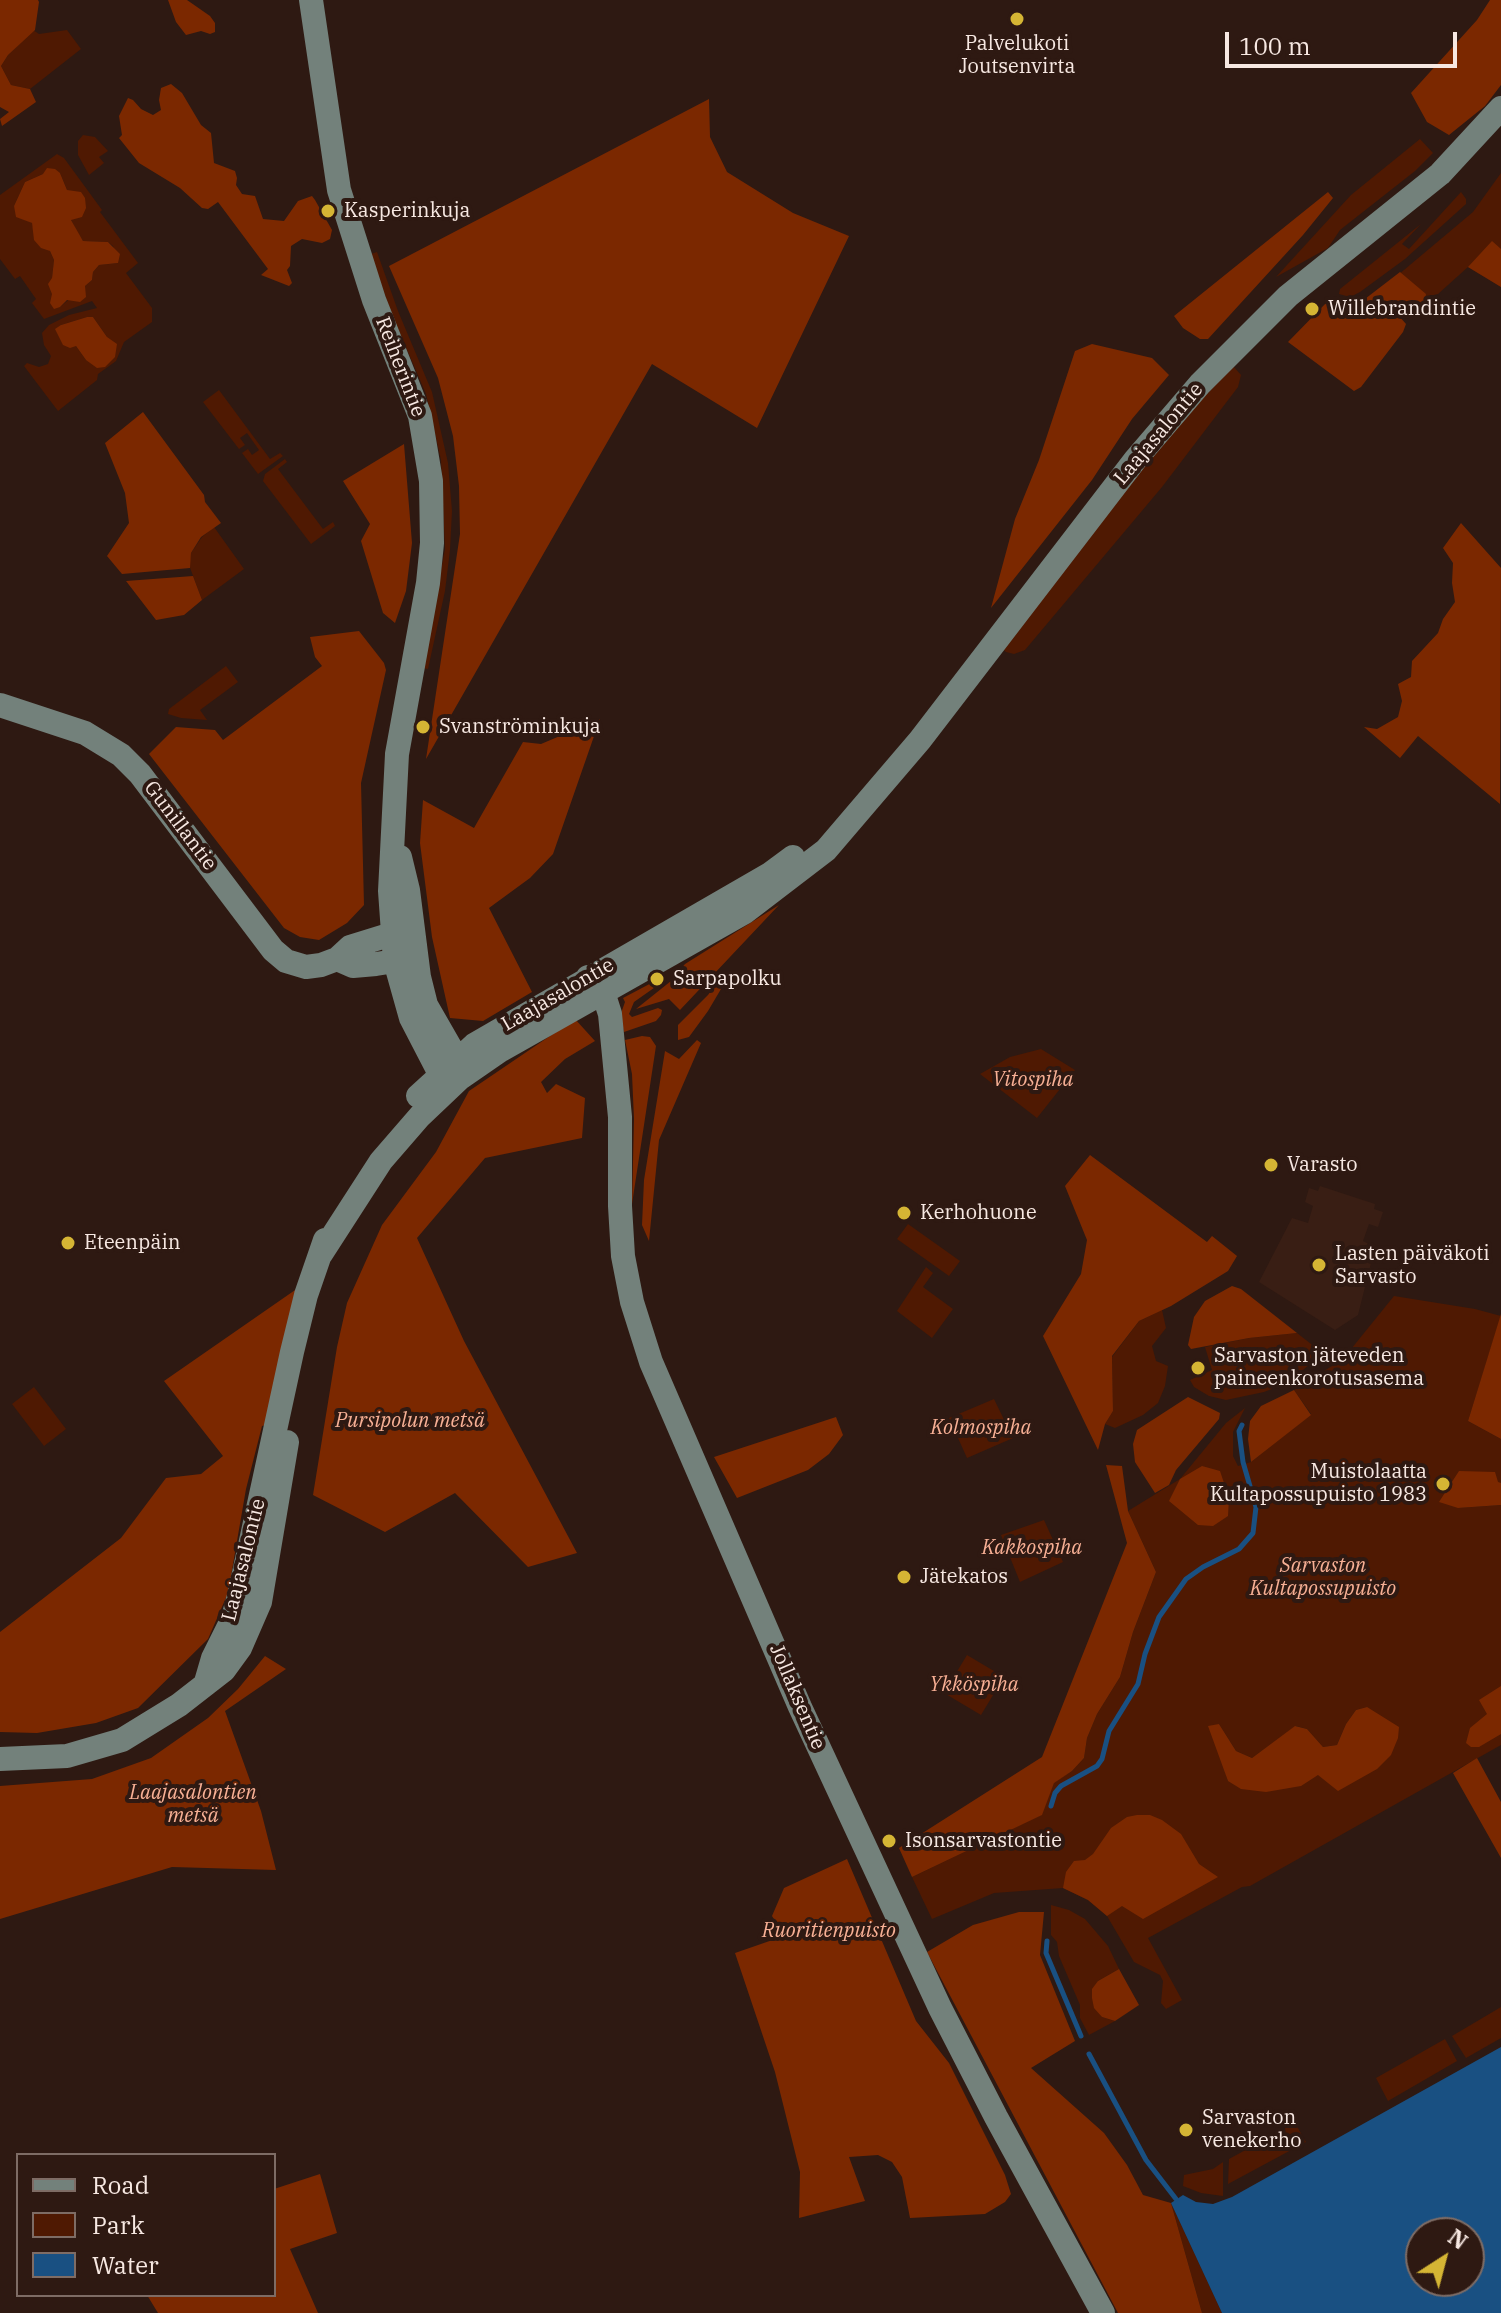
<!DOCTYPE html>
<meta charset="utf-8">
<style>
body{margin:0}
#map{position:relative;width:1501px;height:2313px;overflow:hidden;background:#2e1912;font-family:"IBM Plex Serif",serif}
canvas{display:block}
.legend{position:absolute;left:16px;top:2153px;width:260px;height:144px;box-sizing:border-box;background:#2e1912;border:2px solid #7e6c65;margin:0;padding:10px 14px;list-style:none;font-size:24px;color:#f7e8e2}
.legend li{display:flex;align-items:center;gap:16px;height:40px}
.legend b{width:40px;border:2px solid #7e6c65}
.north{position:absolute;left:1405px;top:2217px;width:80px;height:80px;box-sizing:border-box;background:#2e1912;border:2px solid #7e6c65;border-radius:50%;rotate:36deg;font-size:22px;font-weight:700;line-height:32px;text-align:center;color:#f7e8e2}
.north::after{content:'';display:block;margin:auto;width:28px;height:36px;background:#d5b534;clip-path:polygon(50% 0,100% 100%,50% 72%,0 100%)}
.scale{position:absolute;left:1225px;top:32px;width:232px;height:36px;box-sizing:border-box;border:4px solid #f7e8e2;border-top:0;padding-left:10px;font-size:24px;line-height:28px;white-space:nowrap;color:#f7e8e2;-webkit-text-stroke:6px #2e1912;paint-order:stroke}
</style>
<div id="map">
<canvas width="1501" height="2313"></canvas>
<ul class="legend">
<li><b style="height:10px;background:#73817b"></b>Road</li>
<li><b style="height:22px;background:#4f1902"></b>Park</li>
<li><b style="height:22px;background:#195082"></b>Water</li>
</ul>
<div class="north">N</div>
<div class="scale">100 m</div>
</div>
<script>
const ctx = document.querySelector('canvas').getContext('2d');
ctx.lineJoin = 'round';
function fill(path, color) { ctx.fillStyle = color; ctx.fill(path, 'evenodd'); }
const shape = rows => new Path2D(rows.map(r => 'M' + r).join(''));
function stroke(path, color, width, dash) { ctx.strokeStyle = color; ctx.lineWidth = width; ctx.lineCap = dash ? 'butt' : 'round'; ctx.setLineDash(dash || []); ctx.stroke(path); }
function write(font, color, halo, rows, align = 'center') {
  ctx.font = font + ' "IBM Plex Serif",serif'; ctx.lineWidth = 8; ctx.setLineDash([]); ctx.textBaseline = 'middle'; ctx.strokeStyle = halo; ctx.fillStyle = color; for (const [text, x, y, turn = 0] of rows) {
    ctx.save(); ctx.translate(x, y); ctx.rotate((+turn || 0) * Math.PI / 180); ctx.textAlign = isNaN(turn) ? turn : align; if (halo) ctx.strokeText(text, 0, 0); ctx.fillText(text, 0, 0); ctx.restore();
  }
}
const built = shape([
 [1320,1186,1375,1204,1374,1209,1383,1212,1378,1227,1369,1224,1363,1241,1375,1247,1358,1315,1335,1330,1259,1282,1292,1218,1308,1223,1313,1206,1305,1202,1309,1188,1318,1191]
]);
const green = shape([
 [33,30,39,34,67,30,81,49,30,89,11,85,1,66,8,55],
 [83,135,95,137,108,151,99,157,104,163,89,175,78,155,78,141],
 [1420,139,1433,153,1415,171,1340,230,1328,248,1276,277,1351,195],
 [57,154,64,158,102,210,100,212,138,263,126,273,152,308,152,322,124,342,116,361,98,374,97,380,58,411,24,366,27,363,39,367,48,364,51,356,44,345,42,333,49,325,69,315,97,308,92,301,44,319,32,303,36,299,20,276,15,279,0,259,0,195],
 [60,173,67,190,71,220,77,232,83,241,108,242,113,246,118,263,99,265,93,272,92,280,60,307,52,278,54,260,50,251,34,231,32,223,22,217,14,206,25,182,43,174],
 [87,317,93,317,107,337,86,360,61,325],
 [1501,173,1501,287,1468,267,1438,294,1420,298,1398,275,1473,212],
 [1461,192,1466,199,1466,204,1405,259,1360,292,1350,297,1339,294,1340,289,1421,224,1402,244,1409,249],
 [377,252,398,311,432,392,448,463,452,511,450,550,445,591,428,669,423,668,445,549,441,460,426,394,390,310,371,254],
 [1233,366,1241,375,1238,387,1162,487,1025,650,1014,654,1006,652,1002,648,1162,442],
 [219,390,270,459,280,453,283,456,258,474,242,453,248,449,252,455,259,450,247,433,240,438,245,445,239,449,203,402],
 [285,459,287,462,278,469,323,529,333,522,335,526,311,544,263,481,265,474],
 [214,527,244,569,202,600,189,565,191,553,202,537],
 [226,666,238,682,200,710,207,720,181,718,168,714,169,709],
 [1041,1049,1075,1070,1037,1118,980,1074,1010,1057],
 [908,1224,960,1261,949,1276,897,1239],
 [926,1267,933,1273,923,1287,953,1309,932,1338,897,1311],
 [1394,1296,1475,1309,1501,1316,1468,1421,1501,1439,1501,1483,1458,1508,1501,1505,1501,1745,1250,1886,1242,1887,1148,1938,1182,2000,1166,2009,1161,2003,1163,1981,1160,1975,1134,1962,1107,1916,1088,1900,1063,1888,994,1893,932,1919,912,1877,1041,1815,1054,1782,1072,1771,1084,1758,1087,1738,1097,1714,1120,1677,1133,1632,1156,1572,1128,1511,1180,1479,1226,1423,1245,1408,1233,1432,1233,1456,1238,1466,1251,1462,1311,1414,1294,1390,1343,1359],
 [1367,1707,1318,1775,1228,1781,1221,1757,1219,1724,1236,1751,1252,1758,1296,1726,1307,1729,1323,1747,1337,1745,1346,1724,1356,1710],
 [1162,1310,1166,1328,1152,1346,1156,1361,1168,1366,1165,1386,1158,1403,1143,1415,1115,1428,1105,1424,1113,1411,1112,1357,1139,1321],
 [1297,1333,1320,1351,1320,1356,1287,1383,1264,1392,1226,1400,1209,1396,1194,1387,1190,1380,1212,1370,1205,1347,1249,1338],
 [34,1387,66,1429,44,1446,12,1404],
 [994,1399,1013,1438,967,1458,949,1418],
 [1044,1520,1063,1562,1020,1582,1001,1535],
 [967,1655,1004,1677,981,1715,944,1693],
 [1051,1905,1069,1910,1085,1919,1108,1946,1119,1969,1098,1981,1102,2017,1115,2021,1089,2035,1080,2018,1080,2005,1059,1956,1057,1942,1051,1935],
 [1501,2007,1501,2038,1466,2058,1452,2036],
 [1445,2039,1457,2061,1388,2101,1376,2078],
 [1295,2123,1306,2142,1228,2184,1229,2159],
 [1223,2162,1223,2196,1201,2193,1183,2186,1184,2175,1213,2169],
 [1171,2203,1222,2313,1202,2313]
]);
const forest = shape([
 [0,0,38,0,39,2,35,30,8,55,1,66,11,85,30,89,36,102,2,126,0,119,9,112,0,107],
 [168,0,187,0,210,16,215,23,215,32,210,34,201,31,186,35,176,22],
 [1490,0,1501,0,1501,85,1485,106,1449,135,1427,122,1411,93,1477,20],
 [171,84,182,93,201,125,211,133,214,163,235,171,237,178,236,185,242,194,255,196,263,219,284,221,298,201,312,196,315,200,332,230,330,239,322,243,302,239,291,246,290,266,287,270,292,283,289,286,261,275,268,269,218,202,208,209,202,208,180,188,139,163,119,138,122,135,119,116,128,98,133,100,141,109,153,115,161,110,159,100,161,88],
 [709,99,710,137,727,172,793,213,849,236,757,428,652,364,426,759,460,534,459,486,453,436,438,378,389,266],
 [47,168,55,169,60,173,67,190,81,192,85,198,86,208,82,217,71,220,83,241,108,242,120,254,118,263,99,265,93,272,92,280,85,286,86,297,80,302,67,300,60,307,54,309,50,303,52,294,48,284,52,278,54,260,50,251,41,248,34,240,32,223,16,217,14,206,25,182,43,174],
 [1328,192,1333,198,1303,235,1208,339,1200,339,1183,328,1174,316],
 [1492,241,1501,249,1501,287,1468,267],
 [1400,272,1426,294,1425,300,1415,313,1397,301,1393,303,1391,307,1406,324,1403,332,1361,387,1354,391,1288,342,1328,301,1347,307,1361,302],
 [87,317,93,317,107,337,117,344,115,357,105,367,97,368,86,360,76,346,70,348,63,345,55,329,61,325],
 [1092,344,1152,358,1169,375,1132,419,1092,480,991,608,1015,519,1039,460,1075,351],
 [143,412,204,495,205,502,221,523,201,537,191,553,190,568,122,574,107,556,129,523,125,493,105,443],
 [404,444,412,543,406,591,395,623,383,613,361,541,370,524,343,481],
 [1461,523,1501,568,1500,804,1418,736,1400,758,1364,727,1377,729,1398,717,1402,701,1398,684,1411,677,1412,661,1438,633,1443,619,1455,602,1452,583,1453,563,1443,548],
 [193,576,202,600,184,615,156,620,126,581],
 [359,631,384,663,386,670,361,783,364,905,347,923,319,940,300,937,284,928,149,754,176,727,215,730,223,740,322,666,315,657,310,637],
 [600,719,553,854,530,878,489,908,532,992,483,1021,450,1018,432,937,420,843,423,800,474,828,523,742,541,744],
 [779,905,680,1010,669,999,636,1009,671,981,685,964],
 [720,978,721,989,708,1011,689,1037,678,1040,678,1025,708,995],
 [659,979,661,983,634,1002,629,1014,632,1017,658,1008,662,1010,661,1015,656,1021,624,1032,620,1016,625,1002,623,998],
 [575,1019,595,1041,565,1059,541,1082,547,1093,556,1084,585,1098,582,1138,485,1158,417,1238,464,1341,577,1553,528,1567,455,1493,385,1532,313,1495,337,1347,347,1303,382,1225,436,1152,469,1091],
 [642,1036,650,1037,656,1046,632,1204,634,1119,632,1074,625,1040],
 [697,1040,701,1043,659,1140,649,1241,642,1225,644,1180,665,1051,679,1059],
 [1090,1155,1207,1242,1212,1236,1237,1256,1228,1271,1171,1306,1139,1321,1112,1356,1113,1411,1105,1424,1098,1450,1043,1336,1081,1274,1087,1240,1065,1186],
 [1232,1286,1241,1289,1297,1333,1249,1338,1191,1349,1188,1345,1194,1317,1205,1301],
 [298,1288,269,1424,262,1426,246,1489,228,1593,208,1639,138,1708,96,1723,37,1733,0,1732,0,1632,121,1538,166,1478,201,1474,223,1456,164,1381],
 [1501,1314,1501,1439,1468,1421],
 [1294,1390,1311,1415,1251,1462,1248,1439,1250,1421,1261,1406],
 [1188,1397,1220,1413,1219,1419,1176,1470,1169,1485,1155,1493,1135,1462,1133,1444,1137,1430],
 [836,1417,843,1435,829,1454,808,1470,737,1498,714,1457],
 [1106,1465,1122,1466,1128,1511,1156,1572,1133,1632,1120,1677,1097,1714,1087,1738,1084,1758,1072,1771,1054,1783,1042,1815,912,1877,899,1848,1042,1757,1127,1543],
 [1202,1466,1220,1471,1229,1498,1228,1516,1213,1526,1198,1525,1169,1501,1180,1479],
 [1459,1471,1495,1472,1498,1482,1501,1483,1501,1505,1458,1508,1439,1502],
 [265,1656,286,1669,225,1711,261,1811,276,1870,172,1867,0,1919,0,1786,92,1779,151,1758,208,1718,238,1689],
 [1501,1686,1501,1734,1479,1747,1471,1747,1466,1743,1470,1728,1487,1714,1479,1700],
 [1367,1707,1399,1727,1398,1738,1391,1755,1377,1769,1338,1791,1318,1775,1301,1786,1266,1792,1241,1789,1228,1781,1208,1726,1219,1724,1236,1751,1252,1758,1295,1726,1307,1729,1323,1747,1337,1745,1346,1724,1356,1710],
 [1477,1758,1501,1802,1501,1858,1453,1773],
 [1137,1815,1150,1815,1162,1820,1181,1834,1199,1864,1218,1877,1143,1919,1122,1906,1107,1916,1088,1900,1063,1888,1066,1872,1074,1861,1085,1860,1093,1854,1111,1828,1127,1817],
 [847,1859,916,2021,949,2063,1005,2175,1011,2194,1005,2202,985,2214,910,2218,902,2177,892,2162,878,2155,849,2157,865,2201,799,2218,800,2172,775,2072,735,1953,784,1936,772,1916,784,1888],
 [1019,1912,1044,1912,1040,1955,1075,2041,1031,2068,1104,2133,1127,2165,1143,2195,1171,2203,1202,2313,1118,2313,927,1952,973,1925],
 [1119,1969,1139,2005,1115,2021,1102,2017,1094,2008,1092,1998,1092,1989,1098,1981],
 [320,2174,337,2233,290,2249,318,2313,158,2313,147,2295,274,2295,274,2189]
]);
const water = shape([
 [1501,2047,1501,2313,1222,2313,1171,2203,1183,2195,1196,2202,1213,2204,1232,2197],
 [1421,2233,1469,2233,1469,2281,1421,2281]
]);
const stream = shape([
 [1051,1806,1055,1793,1061,1786,1097,1766,1102,1759,1109,1731,1138,1684,1145,1654,1159,1617,1186,1579,1203,1567,1239,1549,1253,1533,1256,1507,1243,1462,1239,1431,1242,1425],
 [1047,1941,1046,1953,1081,2036],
 [1089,2054,1146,2160,1176,2199]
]);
const secondary = shape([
 [311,0,339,190,374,300,420,416,431,481,432,543,428,583,397,754,390,891,395,961,411,1018,440,1074,453,1077],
 [0,705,85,733,121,755,140,774,273,950,286,961,306,967,321,965,337,959,350,947,392,934,415,945],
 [400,857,408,890,419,977,426,1005,457,1059,459,1073],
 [337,959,353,966,376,964,395,961,406,951],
 [588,977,603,992,610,1014,620,1117,620,1206,623,1256,632,1302,651,1362,800,1707,940,2008,996,2117,1103,2313],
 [418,1096,474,1045,770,874,793,857],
 [321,1254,381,1161,420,1116,459,1079,501,1050,745,912,826,850,920,740,1135,460,1200,384,1288,296,1440,174,1501,108],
 [206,1682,213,1658,233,1618,239,1596,292,1352,306,1295,325,1240],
 [0,1759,67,1756,122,1740,179,1705,224,1670,240,1648,260,1602,287,1442]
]);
const markers = [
 [1017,19,8,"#d5b534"],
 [328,211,8,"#d5b534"],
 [1312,309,8,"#d5b534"],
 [423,727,8,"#d5b534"],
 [657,979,8,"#d5b534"],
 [1271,1165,8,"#d5b534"],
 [904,1213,8,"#d5b534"],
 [68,1243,8,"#d5b534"],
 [1319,1265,8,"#d5b534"],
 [1198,1368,8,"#d5b534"],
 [1443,1484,8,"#d5b534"],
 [904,1577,8,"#d5b534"],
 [889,1841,8,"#d5b534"],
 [1186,2130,8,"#d5b534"]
];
const poiNames = [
 ["Palvelukoti",1017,44,"center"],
 ["Joutsenvirta",1017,67,"center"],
 ["Kasperinkuja",344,211],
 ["Willebrandintie",1328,309],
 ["Svanströminkuja",439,727],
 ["Sarpapolku",673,979],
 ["Varasto",1287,1165],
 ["Kerhohuone",920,1213],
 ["Eteenpäin",84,1243],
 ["Lasten päiväkoti",1335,1254],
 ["Sarvasto",1335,1277],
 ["Sarvaston jäteveden",1214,1356],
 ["paineenkorotusasema",1214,1379],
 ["Muistolaatta",1427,1472,"right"],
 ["Kultapossupuisto 1983",1427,1495,"right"],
 ["Jätekatos",920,1577],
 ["Isonsarvastontie",905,1841],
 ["Sarvaston",1202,2118],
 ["venekerho",1202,2141]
];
const streetNames = [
 ["Reiherintie",400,367,69],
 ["Laajasalontie",1159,434,-50],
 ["Gunillantie",180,826,53],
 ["Laajasalontie",558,995,-30],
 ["Laajasalontie",244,1560,-76],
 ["Jollaksentie",797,1697,67]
];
const parkNames = [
 ["Vitospiha",1033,1080],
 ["Pursipolun metsä",410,1421],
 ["Kolmospiha",981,1428],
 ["Kakkospiha",1032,1548],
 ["Sarvaston",1323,1566],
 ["Kultapossupuisto",1323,1589],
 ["Ykköspiha",974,1685],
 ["Laajasalontien",193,1793],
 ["metsä",193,1816],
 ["Ruoritienpuisto",829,1931]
];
fill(built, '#391e14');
fill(green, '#4f1902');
fill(forest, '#7b2800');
fill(water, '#195082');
stroke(stream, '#195082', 5);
stroke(secondary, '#73817b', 24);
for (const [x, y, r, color] of markers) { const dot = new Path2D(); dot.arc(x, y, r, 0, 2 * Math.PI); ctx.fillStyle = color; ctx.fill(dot); stroke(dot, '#2e1912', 3); }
write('20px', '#f7e8e2', '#2e1912', poiNames, 'left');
write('20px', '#f7e8e2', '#2e1912', streetNames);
write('italic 20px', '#f8b095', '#2e1912', parkNames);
</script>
